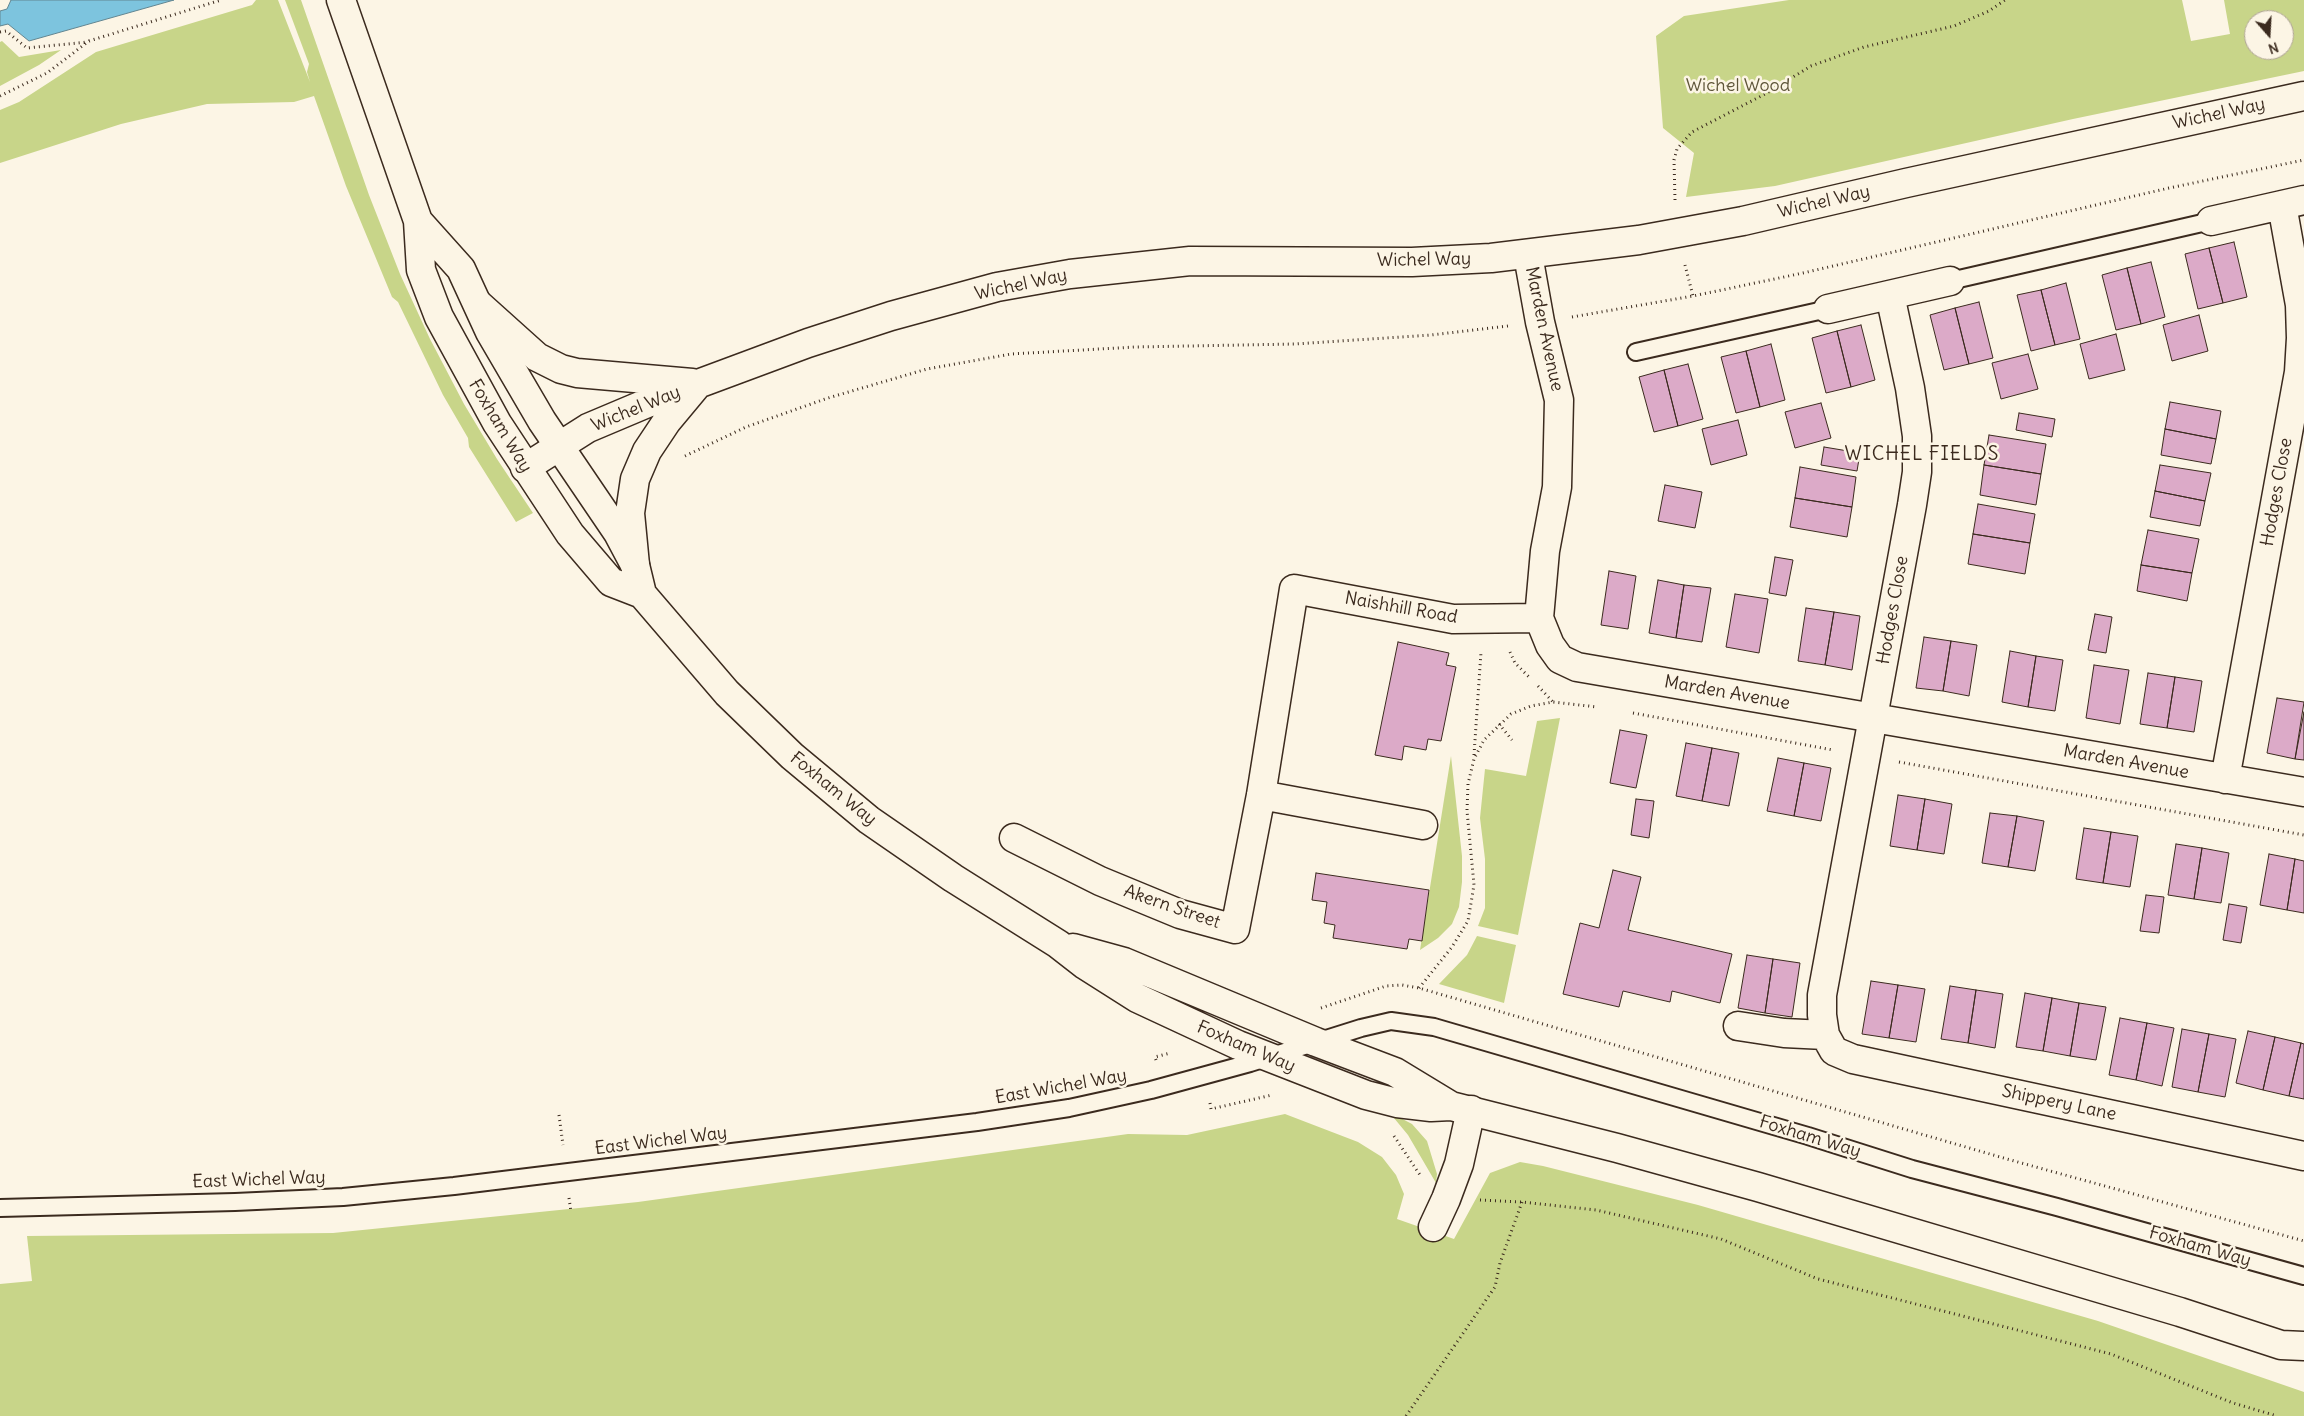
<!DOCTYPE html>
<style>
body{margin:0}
#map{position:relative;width:2304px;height:1416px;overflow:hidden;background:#fcf5e5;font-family:Delius,sans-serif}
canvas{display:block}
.north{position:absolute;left:2244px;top:10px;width:50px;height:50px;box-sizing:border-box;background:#fcf5e5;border:1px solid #afa495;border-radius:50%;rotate:161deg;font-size:14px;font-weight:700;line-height:20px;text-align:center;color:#3b2a1e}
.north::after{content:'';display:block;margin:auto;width:18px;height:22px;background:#3b2a1e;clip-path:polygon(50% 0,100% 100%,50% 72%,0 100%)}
</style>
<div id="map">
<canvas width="2304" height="1416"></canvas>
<div class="north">N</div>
</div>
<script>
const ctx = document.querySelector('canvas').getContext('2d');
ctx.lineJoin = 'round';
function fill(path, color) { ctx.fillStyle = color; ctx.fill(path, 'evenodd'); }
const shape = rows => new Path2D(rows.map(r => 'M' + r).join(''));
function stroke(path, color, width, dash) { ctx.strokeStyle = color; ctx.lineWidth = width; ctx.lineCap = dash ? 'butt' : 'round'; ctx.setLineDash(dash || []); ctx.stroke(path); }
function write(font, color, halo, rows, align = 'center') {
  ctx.font = font + ' Delius,sans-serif'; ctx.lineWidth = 5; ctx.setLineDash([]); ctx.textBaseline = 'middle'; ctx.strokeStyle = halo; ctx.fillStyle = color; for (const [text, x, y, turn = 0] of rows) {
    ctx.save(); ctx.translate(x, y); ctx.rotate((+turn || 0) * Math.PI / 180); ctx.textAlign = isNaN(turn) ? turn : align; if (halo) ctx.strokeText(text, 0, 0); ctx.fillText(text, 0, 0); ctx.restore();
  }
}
const green = shape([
 [256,0,278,0,310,82,307,72,309,64,285,0,301,0,369,195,400,274,430,339,464,404,497,459,533,513,516,522,469,447,468,438,443,395,398,302,392,297,346,186,314,96,294,102,207,104,121,124,0,163,0,110,19,102,96,52,252,5],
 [1789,0,2182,0,2191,41,2230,34,2224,0,2304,0,2304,71,2073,119,1775,186,1686,197,1694,153,1663,128,1656,36,1684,16],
 [2254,20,2284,20,2284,50,2254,50],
 [2,41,19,57,61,50,39,65,0,86,0,42],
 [1560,718,1518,935,1478,926,1485,908,1485,859,1480,818,1485,769,1526,776,1537,721],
 [1451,756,1462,856,1462,882,1459,907,1452,924,1438,938,1420,950],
 [1477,936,1516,945,1504,1003,1439,984,1467,955],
 [1389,1112,1412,1124,1427,1141,1437,1174,1436,1183,1408,1135],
 [1285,1114,1358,1142,1382,1157,1396,1175,1404,1194,1397,1219,1454,1239,1490,1173,1520,1162,1543,1166,1698,1205,2098,1321,2304,1392,2304,1416,0,1416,0,1284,32,1281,27,1236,333,1233,638,1202,1128,1134,1187,1135]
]);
const water = shape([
 [11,0,174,0,29,41,8,24,0,26,0,11,7,9,11,0]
]);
const building = shape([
 [2234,242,2247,297,2223,303,2209,248,2234,242],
 [2209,248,2223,303,2198,309,2185,254,2209,248],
 [2151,262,2165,317,2141,324,2127,268,2151,262],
 [2127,268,2141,324,2116,330,2102,275,2127,268],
 [2066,283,2080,339,2055,345,2041,290,2066,283],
 [2041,290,2055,345,2031,351,2017,295,2041,290],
 [1979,302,1993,358,1969,364,1955,308,1979,302],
 [1955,308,1969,364,1944,370,1930,315,1955,308],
 [2199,315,2208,351,2172,361,2163,325,2199,315],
 [1861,325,1875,380,1851,387,1837,331,1861,325],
 [1837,331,1851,387,1826,393,1812,338,1837,331],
 [2116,334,2125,370,2089,379,2080,344,2116,334],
 [1771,344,1785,400,1760,407,1746,351,1771,344],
 [1746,351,1760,407,1736,413,1721,357,1746,351],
 [2028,354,2038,389,2001,399,1992,363,2028,354],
 [1688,364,1703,419,1678,426,1664,370,1688,364],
 [1664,370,1678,426,1654,432,1639,377,1664,370],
 [2170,402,2221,411,2216,439,2165,429,2170,402],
 [1821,403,1831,438,1795,448,1785,412,1821,403],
 [2019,413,2055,419,2052,437,2016,430,2019,413],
 [1738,420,1747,455,1711,465,1702,429,1738,420],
 [2165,429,2216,439,2211,464,2161,455,2165,429],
 [1989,435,2046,444,2041,474,1984,465,1989,435],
 [1824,447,1860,453,1857,471,1821,465,1824,447],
 [1984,465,2041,474,2036,505,1980,495,1984,465],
 [2160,465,2211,473,2205,501,2155,491,2160,465],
 [1800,467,1856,477,1852,507,1795,498,1800,467],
 [1665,485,1702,492,1695,528,1658,521,1665,485],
 [2155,491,2205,501,2200,526,2150,517,2155,491],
 [1795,498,1852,507,1847,537,1790,527,1795,498],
 [1978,504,2035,514,2030,543,1973,534,1978,504],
 [2148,530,2199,539,2192,573,2141,565,2148,530],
 [1973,534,2030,543,2025,574,1968,564,1973,534],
 [1775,557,1793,560,1786,596,1769,593,1775,557],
 [2141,565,2192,573,2187,601,2137,591,2141,565],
 [1609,571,1636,576,1628,629,1601,625,1609,571],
 [1658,580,1684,585,1676,638,1649,633,1658,580],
 [1684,585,1711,588,1702,642,1676,638,1684,585],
 [1735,594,1768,599,1759,653,1726,647,1735,594],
 [1806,608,1834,612,1825,665,1798,661,1806,608],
 [1834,612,1860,616,1852,670,1825,665,1834,612],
 [2095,614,2112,617,2106,653,2088,650,2095,614],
 [1924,637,1951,641,1943,691,1916,688,1924,637],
 [1951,641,1977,645,1969,696,1943,691,1951,641],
 [1398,642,1449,653,1446,665,1456,667,1441,741,1428,739,1426,750,1404,746,1402,760,1375,755,1398,642],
 [2010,651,2036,656,2028,707,2002,702,2010,651],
 [2036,656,2063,660,2055,711,2028,707,2036,656],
 [2094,665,2129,670,2120,724,2086,718,2094,665],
 [2148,673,2175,677,2167,728,2140,724,2148,673],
 [2175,677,2202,681,2194,732,2167,728,2175,677],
 [2277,698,2304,702,2295,759,2267,753,2277,698],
 [2304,712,2304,760,2295,759,2304,712],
 [1620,730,1647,735,1636,788,1610,783,1620,730],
 [1686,743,1712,748,1702,801,1676,796,1686,743],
 [1712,748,1739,753,1729,806,1702,801,1712,748],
 [1778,758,1804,763,1794,816,1767,811,1778,758],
 [1804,763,1831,768,1821,821,1794,816,1804,763],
 [1898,795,1925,799,1917,850,1890,846,1898,795],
 [1636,799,1654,801,1649,838,1631,835,1636,799],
 [1925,799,1952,804,1944,854,1917,850,1925,799],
 [1990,813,2017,816,2008,867,1982,863,1990,813],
 [2017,816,2044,821,2035,871,2008,867,2017,816],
 [2084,828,2111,832,2103,883,2076,879,2084,828],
 [2111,832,2138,836,2130,887,2103,883,2111,832],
 [2176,844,2202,848,2194,899,2168,895,2176,844],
 [2202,848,2229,853,2221,903,2194,899,2202,848],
 [2269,854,2295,859,2287,910,2260,905,2269,854],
 [2295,859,2304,861,2304,913,2287,910,2295,859],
 [1613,870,1641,877,1628,930,1732,954,1720,1003,1672,991,1670,1002,1623,991,1619,1007,1563,994,1580,923,1599,928,1613,870],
 [1316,873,1429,890,1422,941,1409,939,1407,949,1333,938,1335,925,1324,923,1327,902,1312,900,1316,873],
 [2146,895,2164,897,2159,933,2140,931,2146,895],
 [2229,904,2247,907,2241,943,2223,940,2229,904],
 [1747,955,1773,959,1765,1013,1738,1008,1747,955],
 [1773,959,1800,963,1792,1017,1765,1013,1773,959],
 [1871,981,1898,985,1889,1038,1862,1034,1871,981],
 [1898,985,1925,989,1916,1042,1889,1038,1898,985],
 [1950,986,1976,990,1968,1043,1941,1039,1950,986],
 [1976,990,2003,994,1995,1048,1968,1043,1976,990],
 [2025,993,2052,998,2043,1051,2016,1047,2025,993],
 [2052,998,2079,1003,2070,1056,2043,1051,2052,998],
 [2079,1003,2106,1007,2096,1060,2070,1056,2079,1003],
 [2120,1018,2147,1023,2136,1080,2109,1075,2120,1018],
 [2147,1023,2174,1028,2162,1086,2136,1080,2147,1023],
 [2182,1029,2209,1034,2198,1092,2172,1087,2182,1029],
 [2248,1031,2275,1037,2263,1090,2236,1083,2248,1031],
 [2209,1034,2236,1039,2225,1097,2198,1092,2209,1034],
 [2275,1037,2301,1043,2289,1096,2263,1090,2275,1037],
 [2301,1043,2304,1044,2304,1099,2289,1096,2301,1043]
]);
const path = shape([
 [0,32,6,31,27,48,88,42],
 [0,96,47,73,89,41,221,0],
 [1675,200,1674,160,1677,149,1692,132,1767,93,1811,66,1864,47,1954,26,1989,11,2005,0],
 [1685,265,1693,296],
 [1572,317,1693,296,1803,273,2169,188,2304,160],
 [685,456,746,427,828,398,927,369,1011,354,1135,347,1295,344,1431,335,1508,326],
 [1510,652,1515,663,1530,678],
 [1538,686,1553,702],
 [1633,713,1833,750],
 [1499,724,1512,740],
 [1474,755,1481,652],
 [1899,762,2304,835],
 [1419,988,1452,947,1468,921,1474,885,1467,811,1468,784,1474,759,1484,740,1511,714,1531,706,1553,702,1597,707],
 [1321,1008,1386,986,1402,985,1419,988,2007,1159,2304,1241],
 [1156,1060,1155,1057,1170,1053],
 [1210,1103,1211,1109,1272,1095],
 [559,1115,563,1145],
 [1394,1136,1420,1175],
 [569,1198,571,1212],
 [1480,1200,1522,1202,1596,1210,1721,1239,1818,1279,2111,1354,2233,1403,2277,1416],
 [1406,1416,1495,1287,1500,1263,1522,1202]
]);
const service = shape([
 [1950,281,2211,221],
 [1636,352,1828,309],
 [0,1208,235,1202,343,1197,454,1186,977,1122,1069,1108,1151,1090,1250,1063,1361,1028,1391,1021,1434,1027,1808,1136,1912,1169,2057,1207,2304,1276]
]);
const minor = shape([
 [2211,221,2304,200],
 [1528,255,1540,322,1559,400,1557,487,1545,551,1539,618,1550,645,1560,659,1577,667,2304,792],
 [1890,295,1910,388,1917,436,1917,472,1912,505,1822,995,1822,1015,1825,1035,1834,1051,1853,1059,2304,1156],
 [1828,309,1950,281],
 [2225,779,2299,372,2301,338,2300,305,2282,205],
 [1261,795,1423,825],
 [1014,838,1100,881,1180,914,1235,929,1261,795,1294,589,1453,619,1539,618],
 [1738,1026,1784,1033,1825,1035],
 [1433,1227,1446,1199,1459,1164,1471,1110]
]);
const tertiary = shape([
 [478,304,537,357,561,369,577,373,692,383],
 [525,468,588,428,652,401,808,343,891,316,997,287,1070,274,1190,261,1412,262,1491,258,1639,240,1743,221,1906,183,2304,96],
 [635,565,630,513,635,479,647,451,667,421,697,385]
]);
const secondary = shape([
 [341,0,418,221,421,270,439,317,497,423,570,534,611,582,642,594,727,693,792,756,869,820,953,878,1058,944,1085,965,1137,998,1238,1045,1366,1095,1397,1103,1431,1107,1451,1106,1617,1148,1758,1187,2180,1312,2281,1345,2304,1346],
 [418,221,461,269,490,332,542,421,618,533,635,565,642,594],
 [1073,948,1124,962,1316,1042,1395,1072,1451,1106]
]);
const parkNames = [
 ["Wichel Wood",1738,86]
];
const streetNames = [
 ["Wichel Way",2219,114,-12],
 ["Wichel Way",1824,202,-13],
 ["Wichel Way",1424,260,-1],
 ["Wichel Way",1021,285,-12],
 ["Marden Avenue",1544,329,78],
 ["Wichel Way",636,409,-22],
 ["Foxham Way",500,426,59],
 ["Hodges Close",2277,492,-80],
 ["Naishhill Road",1401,608,10],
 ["Hodges Close",1893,610,-80],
 ["Marden Avenue",1727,693,10],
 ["Marden Avenue",2126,762,10],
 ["Foxham Way",833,789,39],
 ["Akern Street",1172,907,19],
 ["Foxham Way",1246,1047,23],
 ["East Wichel Way",1061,1087,-10],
 ["Shippery Lane",2059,1103,12],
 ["Foxham Way",1810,1137,17],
 ["East Wichel Way",661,1141,-7],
 ["East Wichel Way",259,1180,-2],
 ["Foxham Way",2200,1247,16]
];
const neighbourhoodNames = [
 ["WICHEL FIELDS",1922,455]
];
fill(green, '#c8d589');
fill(water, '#7dc4de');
stroke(water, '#638691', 1);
fill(building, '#dcaac8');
stroke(building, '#3b2a1e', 1);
stroke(service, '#3b2a1e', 20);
stroke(minor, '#3b2a1e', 31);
stroke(tertiary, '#3b2a1e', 31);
stroke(secondary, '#3b2a1e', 31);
stroke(path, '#3b2a1e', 3, [1, 4]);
stroke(service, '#fcf5e5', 16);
stroke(minor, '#fcf5e5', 28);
stroke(tertiary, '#fcf5e5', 28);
stroke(secondary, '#fcf5e5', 28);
write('18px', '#5e5539', '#fcf5e5', parkNames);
write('18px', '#3b2a1e', '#fcf5e5', streetNames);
ctx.letterSpacing = '1px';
write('19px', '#3b2a1e', '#fcf5e5', neighbourhoodNames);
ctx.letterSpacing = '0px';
</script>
